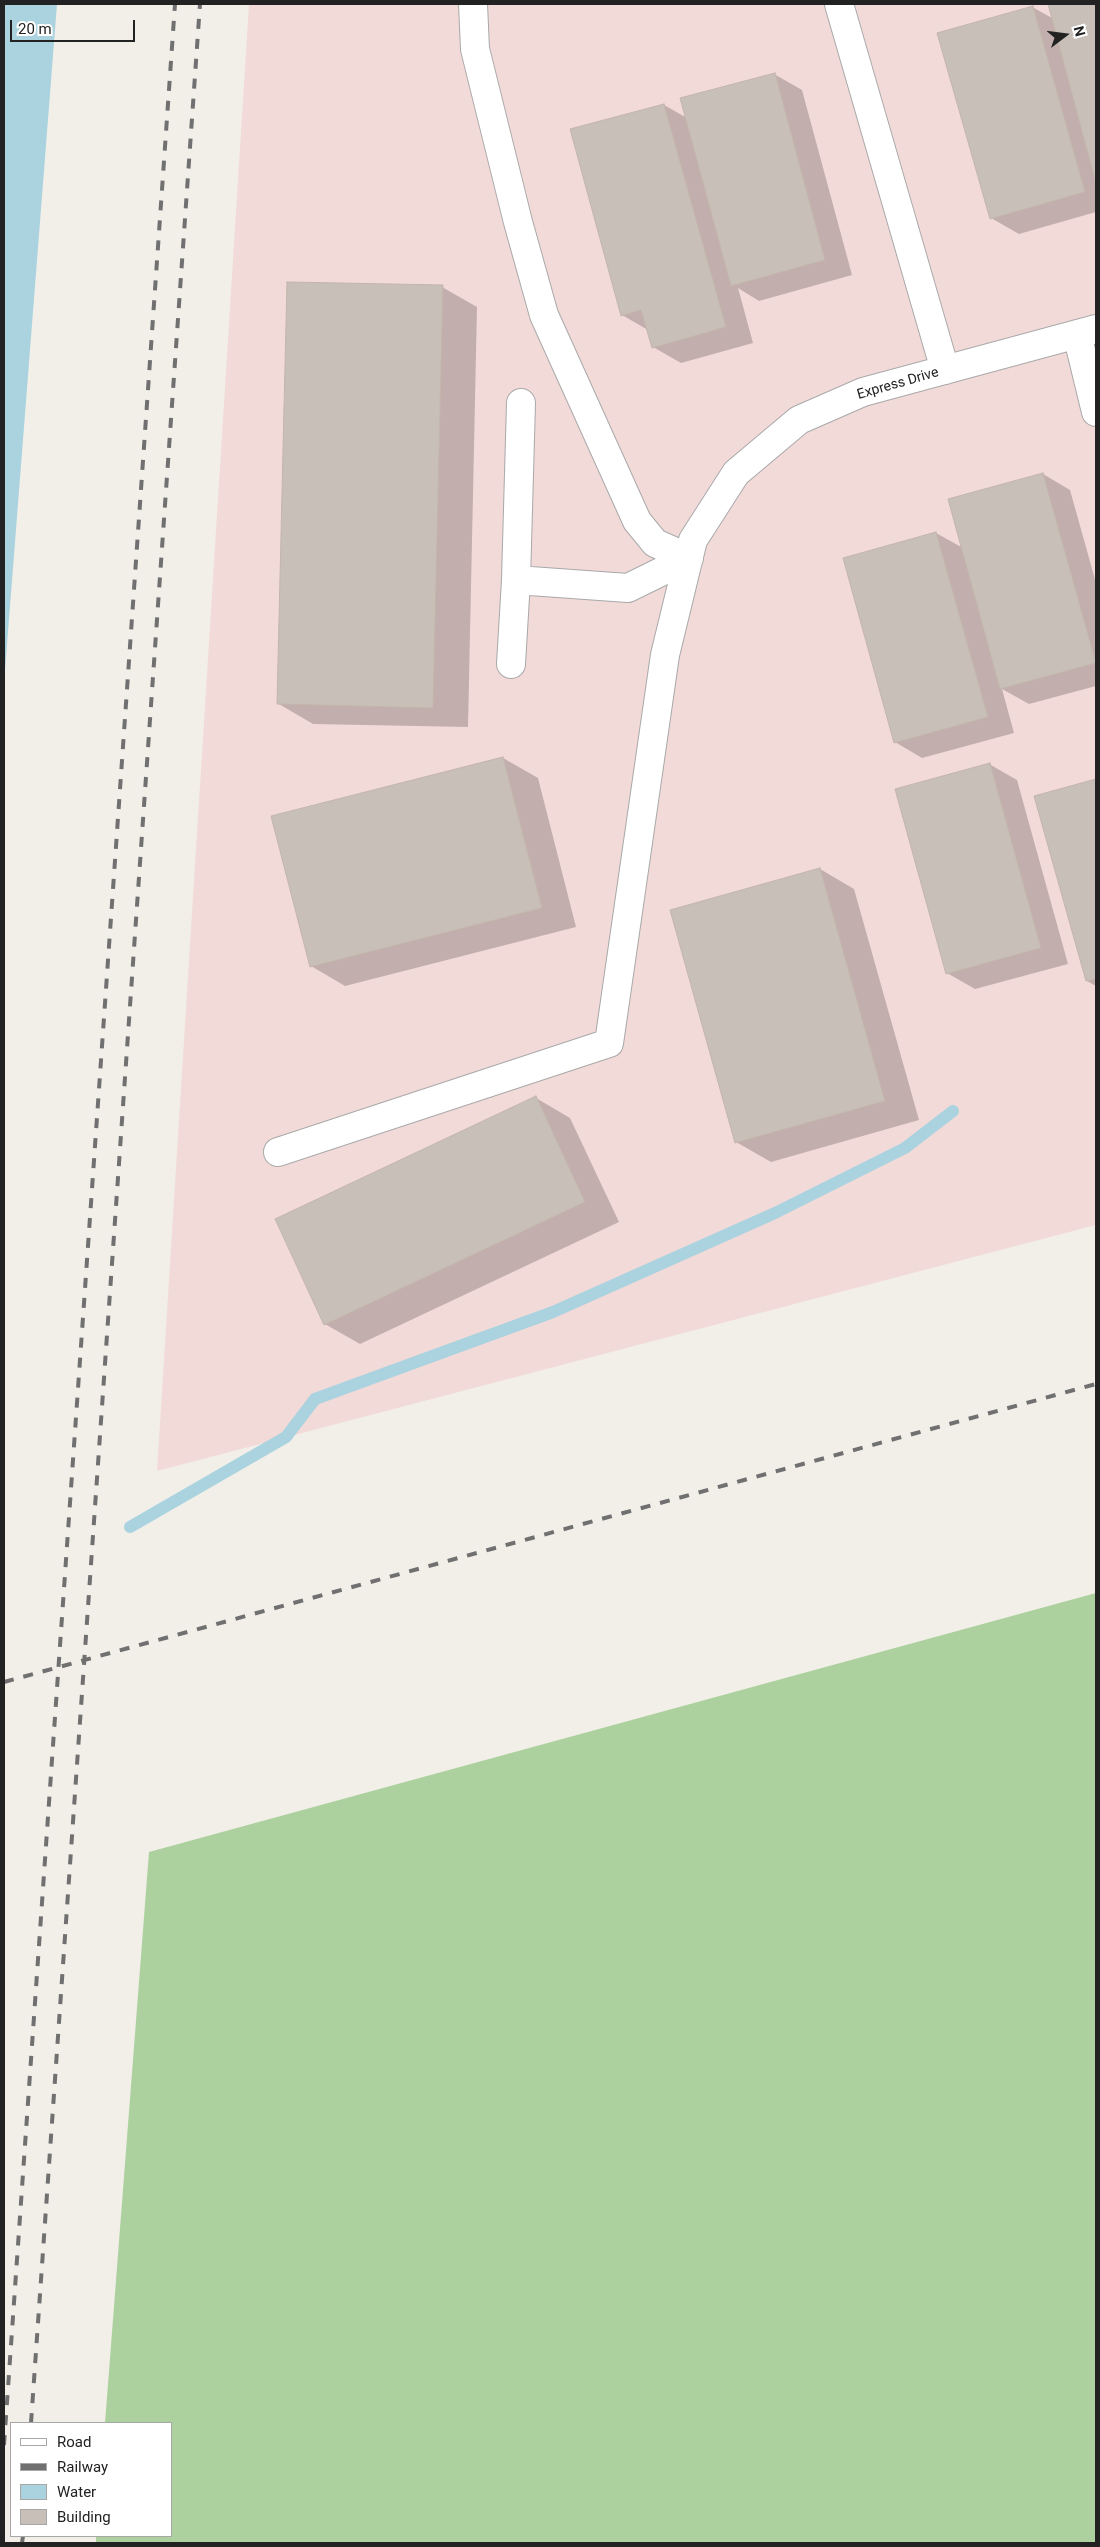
<!DOCTYPE html>
<style>
body{margin:0}
#map{position:relative;width:1100px;height:2547px;overflow:hidden;background:#f2efe9;font-family:Roboto,sans-serif}
canvas{display:block}
.frame{position:absolute;inset:0;border:5px solid #222;pointer-events:none}
.legend{position:absolute;left:10px;top:2422px;width:162px;height:115px;box-sizing:border-box;background:#fff;border:1px solid #a7a7a7;margin:0;padding:6px 9px;list-style:none;font-size:15px;color:#222}
.legend li{display:flex;align-items:center;gap:10px;height:25px}
.legend b{width:25px;border:1px solid #a7a7a7}
.north{position:absolute;left:1040px;top:10px;width:50px;height:50px;-webkit-text-stroke:4px #fff;paint-order:stroke;rotate:75deg;font-size:14px;font-weight:700;line-height:20px;text-align:center;color:#222}
.north::after{content:'';display:block;margin:auto;width:18px;height:22px;background:#222;clip-path:polygon(50% 0,100% 100%,50% 72%,0 100%)}
.scale{position:absolute;left:10px;top:20px;width:125px;height:22px;box-sizing:border-box;border:2px solid #222;border-top:0;padding-left:6px;font-size:15px;line-height:18px;white-space:nowrap;color:#222;-webkit-text-stroke:4px #fff;paint-order:stroke}
</style>
<div id="map">
<canvas width="1100" height="2547"></canvas>
<div class="frame"></div>
<ul class="legend">
<li><b style="height:6px;background:#fff"></b>Road</li>
<li><b style="height:6px;background:#707070"></b>Railway</li>
<li><b style="height:14px;background:#aad3df"></b>Water</li>
<li><b style="height:14px;background:#c7bfb8"></b>Building</li>
</ul>
<div class="north">N</div>
<div class="scale">20 m</div>
</div>
<script>
const ctx = document.querySelector('canvas').getContext('2d');
ctx.lineJoin = 'round';
function fill(path, color) { ctx.fillStyle = color; ctx.fill(path, 'evenodd'); }
const shape = rows => new Path2D(rows.map(r => 'M' + r).join(''));
function stroke(path, color, width, dash) { ctx.strokeStyle = color; ctx.lineWidth = width; ctx.lineCap = dash ? 'butt' : 'round'; ctx.setLineDash(dash || []); ctx.stroke(path); }
function write(font, color, halo, rows, align = 'center') {
  ctx.font = font + ' Roboto,sans-serif'; ctx.lineWidth = 5; ctx.setLineDash([]); ctx.textBaseline = 'middle'; ctx.strokeStyle = halo; ctx.fillStyle = color; for (const [text, x, y, turn = 0] of rows) {
    ctx.save(); ctx.translate(x, y); ctx.rotate((+turn || 0) * Math.PI / 180); ctx.textAlign = isNaN(turn) ? turn : align; if (halo) ctx.strokeText(text, 0, 0); ctx.fillText(text, 0, 0); ctx.restore();
  }
}
const commercial = shape([
 [249,4,1096,4,1096,1225,157,1471]
]);
const forest = shape([
 [1096,1593,1096,2543,96,2543,96,2536,171,2536,171,2423,105,2423,149,1852]
]);
const water = shape([
 [4,4,57,4,4,683]
]);
const shadow = shape([
 [1050,4,1096,4,1096,212,1019,234,991,218,1032,7,1054,19],
 [774,74,802,90,852,275,759,301,738,288,753,343,681,363,653,347,648,330,622,315,664,105,687,118],
 [442,287,477,307,468,727,313,724,279,704],
 [1043,474,1070,490,1096,583,1096,686,1029,704,1002,689,1014,733,922,758,895,742,936,533,963,548],
 [503,758,538,778,576,927,345,986,311,966],
 [989,764,1017,780,1068,964,975,989,947,973],
 [1096,780,1096,986,1087,981,1036,797],
 [820,869,854,889,919,1120,771,1162,736,1142],
 [536,1098,570,1118,619,1222,360,1344,325,1324]
]);
const stream = shape([
 [130,1527,286,1437,315,1399,553,1312,775,1213,905,1148,953,1111]
]);
const building = shape([
 [1048,4,1096,4,1096,184,1048,4],
 [1033,6,1085,192,990,219,937,33,1033,6],
 [775,73,825,260,731,286,680,98,775,73],
 [664,104,726,327,652,348,641,310,621,316,570,129,664,104],
 [287,282,443,285,433,708,277,704,287,282],
 [1043,473,1096,663,1000,689,948,499,1043,473],
 [936,532,988,717,894,743,843,558,936,532],
 [503,757,542,908,310,967,271,816,503,757],
 [990,763,1041,948,946,974,895,789,990,763],
 [1096,779,1096,979,1086,981,1034,796,1096,779],
 [820,868,885,1101,735,1143,670,910,820,868],
 [536,1096,585,1202,324,1325,275,1219,536,1096]
]);
const minor = shape([
 [473,4,475,49,518,222,544,315,637,521,655,543,689,558],
 [839,4,945,370],
 [1077,334,1096,412],
 [521,403,516,580,628,588,689,558],
 [511,664,516,580],
 [278,1152,609,1043,665,655,693,540,736,473,799,420,863,392,1096,329]
]);
const rail = shape([
 [4,1682,1096,1384],
 [31,2423,200,4],
 [4,2445,175,4],
 [22,2543,23,2536]
]);
const streetNames = [
 ["Express Drive",898,384,-16]
];
fill(commercial, '#f2dad9');
fill(forest, '#add19e');
fill(water, '#aad3df');
fill(shadow, '#0003');
stroke(stream, '#aad3df', 12);
fill(building, '#c7bfb8');
stroke(building, '#c4b6ab', 1);
stroke(minor, '#a9a9a9', 30);
stroke(minor, '#fff', 28);
stroke(rail, '#707070', 4, [10, 10]);
write('14px', '#222', '#fff', streetNames);
</script>
